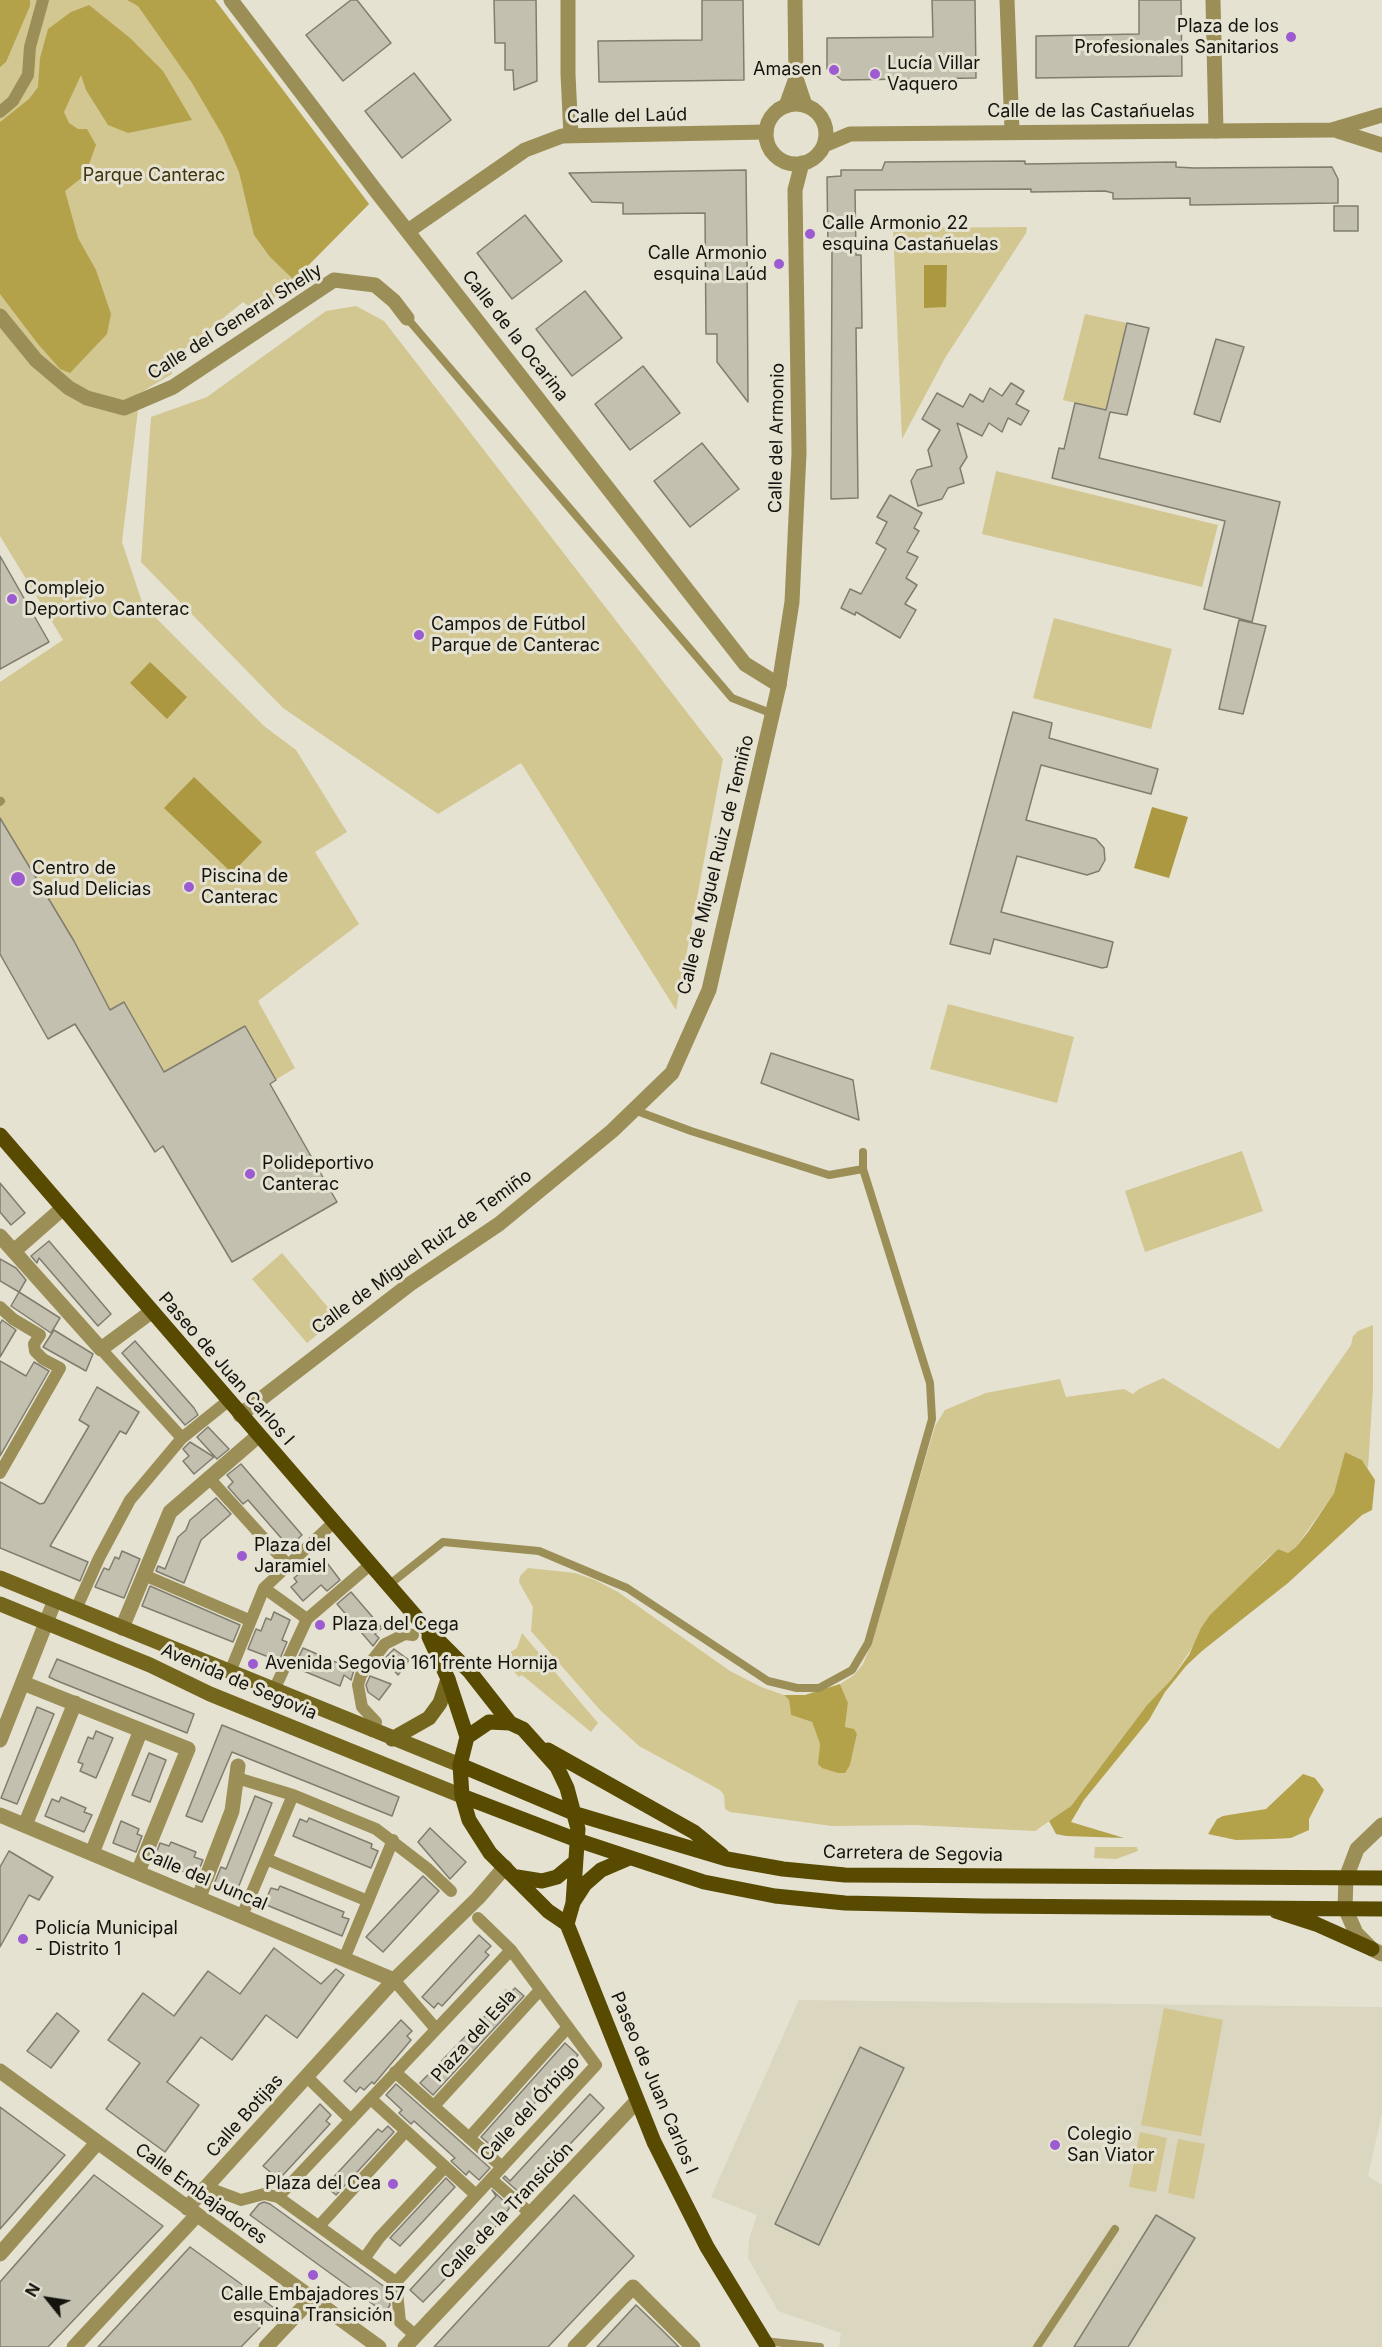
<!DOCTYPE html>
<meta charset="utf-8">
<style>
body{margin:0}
#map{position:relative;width:1382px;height:2347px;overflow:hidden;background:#e5e2d2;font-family:Inter,sans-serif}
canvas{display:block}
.north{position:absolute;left:18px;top:2269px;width:60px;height:60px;-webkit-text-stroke:4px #e5e2d2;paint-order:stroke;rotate:300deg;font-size:16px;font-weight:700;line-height:24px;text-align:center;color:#14130e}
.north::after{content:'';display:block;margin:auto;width:21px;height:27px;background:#14130e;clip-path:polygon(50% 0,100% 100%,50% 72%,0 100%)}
</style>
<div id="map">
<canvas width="1382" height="2347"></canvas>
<div class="north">N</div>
</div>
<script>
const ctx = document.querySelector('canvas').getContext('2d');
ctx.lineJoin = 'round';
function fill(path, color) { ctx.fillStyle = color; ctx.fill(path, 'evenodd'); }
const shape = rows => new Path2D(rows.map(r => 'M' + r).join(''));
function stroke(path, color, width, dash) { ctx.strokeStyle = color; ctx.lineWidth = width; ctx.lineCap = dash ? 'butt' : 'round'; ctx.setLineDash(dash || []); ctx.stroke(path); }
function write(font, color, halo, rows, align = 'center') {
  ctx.font = font + ' Inter,sans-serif'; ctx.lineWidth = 6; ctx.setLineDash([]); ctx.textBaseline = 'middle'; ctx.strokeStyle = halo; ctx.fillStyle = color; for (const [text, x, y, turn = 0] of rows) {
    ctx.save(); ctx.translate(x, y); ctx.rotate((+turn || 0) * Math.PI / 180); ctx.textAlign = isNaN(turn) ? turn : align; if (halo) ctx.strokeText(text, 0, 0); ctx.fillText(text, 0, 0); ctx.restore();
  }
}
const built = shape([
 [799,2000,1382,2007,1382,2113,1368,2176,1382,2185,1382,2347,839,2347,841,2333,778,2311,748,2258,749,2239,757,2215,711,2197]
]);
const green = shape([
 [0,0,215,0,369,204,258,314,243,302,171,360,172,374,140,393,122,542,143,605,264,726,296,750,347,832,315,852,359,924,258,1001,295,1068,155,1152,75,1024,107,1004,74,941,0,818,0,682,63,640,0,536],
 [1027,227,1026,233,945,358,902,439,893,228],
 [356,306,384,321,723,759,676,1010,521,763,438,814,283,708,141,562,151,417,207,397,326,311],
 [1085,314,1127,323,1106,410,1063,400],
 [996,471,1218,525,1202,587,982,534],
 [1054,618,1172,649,1151,729,1033,698],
 [948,1004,1074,1037,1057,1103,930,1069],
 [1242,1151,1263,1211,1145,1252,1125,1191],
 [282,1253,337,1318,307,1343,252,1279],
 [1373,1325,1373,1389,1368,1468,1362,1460,1345,1452,1334,1493,1296,1547,1288,1553,1278,1549,1263,1562,1195,1643,1171,1680,1147,1705,1071,1806,1035,1831,915,1825,832,1826,730,1812,725,1809,724,1795,720,1790,639,1746,600,1710,531,1631,533,1607,519,1582,520,1576,528,1568,575,1573,595,1580,618,1592,730,1671,761,1687,784,1695,789,1700,791,1715,812,1722,820,1744,819,1764,838,1773,850,1765,857,1734,845,1727,848,1703,840,1684,854,1675,863,1664,870,1647,935,1426,945,1410,986,1393,1060,1379,1066,1397,1124,1389,1133,1394,1139,1389,1163,1378,1279,1449,1351,1345,1353,1336,1358,1331],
 [522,1633,598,1723,591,1732,522,1675,519,1677,498,1655,509,1653,517,1648],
 [1095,1847,1137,1847,1138,1851,1116,1859,1094,1858],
 [1164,2008,1223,2020,1201,2136,1141,2125],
 [1140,2132,1167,2138,1156,2192,1129,2187],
 [1178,2139,1205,2144,1194,2199,1168,2193]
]);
const forest = shape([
 [0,0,30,0,30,6,6,62,0,67],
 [127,0,215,0,369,204,294,280,270,257,254,235,239,172,223,136,192,83,138,6],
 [89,5,130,38,163,71,192,120,128,133,108,125,86,90,81,75,64,112,69,123,78,129,87,129,96,145,85,175,65,191,78,238,96,270,111,314,107,334,70,373,60,369,38,344,0,294,0,122,29,99,38,87,40,58,48,29,71,12],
 [1345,1452,1362,1460,1375,1480,1372,1510,1362,1515,1288,1583,1202,1651,1186,1666,1165,1692,1149,1720,1084,1800,1071,1822,1124,1838,1066,1836,1056,1834,1049,1821,1071,1806,1147,1705,1171,1680,1189,1655,1201,1628,1210,1615,1278,1549,1288,1553,1296,1547,1308,1532,1334,1493],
 [840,1684,848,1703,845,1727,854,1729,857,1734,850,1765,845,1773,838,1773,822,1768,818,1764,820,1744,812,1722,791,1715,789,1700,784,1695,805,1695],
 [1303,1774,1315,1778,1324,1790,1309,1819,1309,1830,1291,1838,1272,1839,1236,1840,1208,1834,1217,1819,1223,1816,1266,1809]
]);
const water = shape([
 [924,265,947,265,946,307,924,308],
 [150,662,187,697,167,719,130,683],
 [194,777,262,842,232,873,164,808],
 [1152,807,1188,817,1169,878,1134,868]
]);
const building = shape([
 [351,0,357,0,391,43,343,81,306,35,351,0],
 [494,0,536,0,537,81,514,90,513,70,505,70,505,43,495,43,494,0],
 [702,0,743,0,744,80,599,82,598,41,702,40,702,0],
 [932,0,975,0,976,78,842,80,827,69,827,38,933,37,932,0],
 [1139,0,1181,0,1182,76,1036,78,1036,36,1139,34,1139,0],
 [414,73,451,120,402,158,365,111,414,73],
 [1025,161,1025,164,1176,162,1176,167,1194,168,1332,167,1338,179,1338,203,1190,205,1190,198,1113,199,1113,193,1105,191,1031,192,1031,189,855,190,856,255,861,255,862,328,856,328,858,498,831,499,832,250,828,250,827,177,841,176,841,170,882,170,885,162,1025,161],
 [746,170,747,250,748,402,717,362,717,334,706,334,705,213,623,214,623,203,592,202,569,173,746,170],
 [1334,206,1358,206,1358,231,1334,231,1334,206],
 [525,215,562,261,512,299,477,253,525,215],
 [585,291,622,338,572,376,536,329,585,291],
 [1127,323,1149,328,1127,415,1110,412,1099,458,1280,502,1252,622,1204,609,1225,521,1052,478,1059,448,1064,449,1075,403,1106,410,1127,323],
 [1216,339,1244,347,1220,422,1194,414,1216,339],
 [643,366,680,413,630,450,595,404,643,366],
 [1011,383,1024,391,1016,404,1029,411,1021,425,1008,418,1002,432,989,423,982,436,957,423,967,457,960,468,964,483,948,488,942,499,918,506,911,481,917,470,932,466,928,450,940,430,922,419,937,393,963,407,970,394,983,402,990,388,1002,396,1011,383],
 [702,443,739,489,690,527,654,481,702,443],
 [890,495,922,513,914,528,919,531,907,552,918,557,906,578,917,585,905,604,916,610,900,638,856,612,855,615,841,608,850,589,861,594,886,549,876,543,887,522,877,517,890,495],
 [0,556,49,642,0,669,0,556],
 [1239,620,1266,626,1243,714,1219,709,1239,620],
 [1013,712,1052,723,1049,738,1158,769,1151,794,1041,765,1026,820,1096,839,1104,848,1105,860,1099,871,1087,875,1017,856,1001,912,1113,942,1107,967,1102,968,994,939,990,954,950,944,1013,712],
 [0,818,74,941,110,1010,124,1002,164,1072,245,1026,276,1080,270,1084,337,1202,232,1262,163,1146,155,1152,75,1024,48,1039,0,954,0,818],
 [771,1053,853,1080,859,1120,761,1083,771,1053],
 [0,1183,25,1213,11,1225,0,1212,0,1183],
 [49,1241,111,1314,98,1326,39,1258,37,1263,31,1256,49,1241],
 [0,1259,16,1268,26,1280,19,1292,60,1318,51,1333,11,1306,19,1292,0,1281,0,1259],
 [2,1320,16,1330,0,1357,0,1324,2,1320],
 [54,1330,93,1354,86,1371,43,1347,54,1330],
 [135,1341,194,1408,198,1415,185,1425,122,1353,135,1341],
 [0,1361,26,1376,34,1362,49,1371,0,1456,0,1361],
 [97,1387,139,1412,126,1434,120,1431,50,1546,88,1562,80,1581,0,1548,0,1482,40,1504,44,1503,89,1426,79,1420,97,1387],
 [208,1427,229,1449,217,1459,197,1437,208,1427],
 [190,1442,214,1457,194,1474,183,1461,189,1456,183,1449,190,1442],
 [241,1464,302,1535,289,1547,248,1500,243,1504,228,1487,233,1482,227,1475,241,1464],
 [216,1498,231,1514,201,1540,184,1583,156,1571,158,1566,165,1569,178,1537,186,1530,190,1520,216,1498],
 [122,1551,140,1559,124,1598,95,1587,104,1568,109,1570,115,1557,119,1559,122,1551],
 [324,1559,340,1580,327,1591,321,1585,303,1601,291,1587,297,1582,294,1578,315,1561,318,1564,324,1559],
 [150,1586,240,1625,233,1642,142,1606,150,1586],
 [351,1592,382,1628,375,1634,379,1638,373,1646,337,1604,351,1592],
 [274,1612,290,1620,282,1640,287,1642,279,1661,248,1649,256,1629,261,1631,266,1618,271,1620,274,1612],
 [303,1648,354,1670,351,1680,344,1675,340,1686,294,1667,303,1648],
 [394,1649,409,1660,398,1675,384,1659,394,1649],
 [57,1659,194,1714,187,1733,55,1680,49,1677,57,1659],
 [370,1676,391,1684,379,1700,368,1692,366,1685,370,1676],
 [37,1707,54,1714,17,1804,1,1798,37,1707],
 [222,1725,399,1797,392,1816,232,1752,202,1822,186,1816,222,1725],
 [96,1731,113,1738,96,1778,80,1771,83,1764,78,1762,88,1737,93,1739,96,1731],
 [149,1753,166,1760,150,1802,132,1795,149,1753],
 [255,1796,272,1803,236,1893,214,1884,221,1867,226,1869,255,1796],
 [61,1797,86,1808,84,1812,92,1815,84,1832,45,1816,52,1799,59,1802,61,1797],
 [309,1818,372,1844,371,1848,378,1851,371,1868,293,1836,300,1819,307,1822,309,1818],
 [121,1821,139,1829,137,1834,142,1836,136,1852,113,1843,121,1821],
 [430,1828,466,1862,450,1879,418,1842,430,1828],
 [171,1842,196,1852,194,1857,203,1860,196,1877,154,1859,160,1843,169,1846,171,1842],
 [9,1851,53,1877,39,1900,29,1895,0,1947,0,1867,9,1851],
 [423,1876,439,1891,383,1952,366,1937,423,1876],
 [280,1886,344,1912,342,1917,349,1919,342,1936,264,1904,271,1888,278,1890,280,1886],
 [479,1935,491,1946,485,1952,489,1955,442,2006,438,2003,434,2008,422,1997,479,1935],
 [274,1948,321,1984,336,1969,344,1975,297,2038,266,2015,232,2060,201,2037,167,2082,199,2105,165,2152,106,2109,140,2063,108,2040,143,1993,174,2016,208,1971,240,1994,274,1948],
 [515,1988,524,1996,433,2095,420,2083,490,2011,506,1990,510,1993,515,1988],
 [57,2013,79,2031,51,2068,27,2051,57,2013],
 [401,2020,412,2031,407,2036,411,2040,374,2084,372,2082,364,2090,360,2087,356,2092,344,2081,401,2020],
 [565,2043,578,2055,494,2148,481,2137,565,2043],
 [860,2047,904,2068,819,2245,775,2224,860,2047],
 [396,2084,490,2168,479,2180,469,2171,466,2175,451,2161,455,2158,414,2121,411,2124,399,2113,402,2110,386,2095,396,2084],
 [590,2094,604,2108,522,2195,503,2178,505,2176,510,2181,590,2094],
 [320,2104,331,2115,326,2121,330,2124,283,2175,279,2172,275,2176,263,2166,320,2104],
 [0,2107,65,2155,0,2229,0,2107],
 [388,2126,394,2132,336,2195,329,2189,335,2183,331,2180,378,2129,382,2132,388,2126],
 [94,2175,163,2226,48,2347,0,2347,0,2282,94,2175],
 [446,2178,455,2187,400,2246,390,2238,446,2178],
 [492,2190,510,2207,498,2224,423,2302,410,2290,496,2196,492,2190],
 [574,2195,634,2256,548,2347,434,2347,574,2195],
 [264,2202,270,2204,389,2290,390,2305,385,2313,250,2215,259,2204,264,2202],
 [1156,2215,1195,2238,1128,2347,1074,2347,1156,2215],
 [190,2247,277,2310,241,2347,98,2347,190,2247],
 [636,2305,661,2329,679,2347,597,2347,636,2305]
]);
const service = shape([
 [407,318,732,698,773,714],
 [0,802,1,801],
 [634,1110,691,1131,829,1175,863,1169],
 [390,1584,443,1542,539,1551,627,1588,768,1681,797,1688,819,1688,852,1670,868,1643,932,1419,930,1383,863,1169,863,1152],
 [764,2341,820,2347],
 [1037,2347,1115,2229]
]);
const pedestrian = shape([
 [0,112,13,101,28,75,30,47,43,0],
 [0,1307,13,1319,40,1335,34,1344,35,1351,43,1359,60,1368,0,1473],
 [101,1349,182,1438],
 [209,1478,287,1564],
 [144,1575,249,1620],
 [264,1588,307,1619],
 [76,1609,99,1558,130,1500,182,1438,228,1401],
 [230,1672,264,1588,334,1522],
 [274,1690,307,1619,371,1564],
 [372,1731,376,1722,362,1707,358,1685,361,1675,385,1644,405,1634,413,1635],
 [237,1778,293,1795,376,1829,428,1869,451,1891],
 [266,1859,368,1901],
 [242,1916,293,1795],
 [344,1959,393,1840],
 [394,1980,436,2029],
 [395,2072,502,2167],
 [306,2076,351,2120],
 [371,2099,476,2195],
 [434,2106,540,1990],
 [469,2138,568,2027],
 [491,2179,531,2214],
 [206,2187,241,2200,264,2194,278,2197,396,2282,400,2322,416,2336],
 [278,2197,511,1950],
 [319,2226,406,2131],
 [364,2259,379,2238,445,2167],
 [396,2282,596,2065,511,1950,478,1918]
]);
const minor = shape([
 [231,0,376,191,745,664,779,685],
 [568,0,568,74,571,136],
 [795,0,796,78,805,105],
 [1007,0,1012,131],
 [1213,0,1216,131],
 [786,106,796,78],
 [408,231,525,150,562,136,766,132],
 [0,316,36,360,69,388,87,398,124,408,173,387,334,280,375,285,394,301,407,318],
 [0,1236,101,1349,151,1312],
 [14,1251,63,1208],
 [122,1628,170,1512,258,1436],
 [23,1683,188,1749,138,1872],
 [0,1740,55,1600],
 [0,1815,394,1980],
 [25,1825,75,1703],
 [92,1853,141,1730],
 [199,1897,232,1811,238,1766],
 [0,2071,379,2347],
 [187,2208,394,1980,478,1898,505,1867],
 [0,2254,97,2143],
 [74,2347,197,2215],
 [266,2347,312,2298],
 [405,2347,637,2101],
 [575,2347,633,2287,693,2347]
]);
const tertiary = shape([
 '766 134a30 30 0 1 1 60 0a30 30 0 1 1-60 0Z',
 [1338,131,1382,145],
 [824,145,850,134,1332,130,1382,115],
 [240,1415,410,1284,499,1224,612,1131,672,1073,709,990,779,685,792,602,799,453,795,190,802,163],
 [1382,1825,1357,1849,1346,1878,1345,1908,1356,1933,1372,1949,1382,1954]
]);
const secondary = shape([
 [0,1578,460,1765],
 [0,1604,150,1665,210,1694,462,1796],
 [392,1739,429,1718,440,1703,448,1679]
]);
const primary = shape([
 [0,1135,424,1626,470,1672,510,1723,523,1729,557,1767,567,1788,578,1829,573,1903,567,1924],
 [429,1637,448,1679,467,1737,460,1765,462,1796,469,1820,490,1853,548,1911,567,1924,654,2142,707,2247,768,2347],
 [467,1737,489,1722,510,1723],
 [548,1750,694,1832,722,1855],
 [460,1765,576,1814,727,1859,783,1869,845,1875,1382,1878],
 [462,1796,577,1840,704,1882,775,1896,845,1903,982,1906,1382,1909],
 [517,1877,542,1881,557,1877,575,1862],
 [574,1901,585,1884,601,1870,629,1858],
 [1276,1911,1316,1924,1372,1949]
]);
const markers = [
 [1291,37,6,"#9d5bd1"],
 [834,70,6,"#9d5bd1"],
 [875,74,6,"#9d5bd1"],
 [810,234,6,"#9d5bd1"],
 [779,264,6,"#9d5bd1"],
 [12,599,6,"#9d5bd1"],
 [419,635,6,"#9d5bd1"],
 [18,879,8,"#9d5bd1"],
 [189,887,6,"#9d5bd1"],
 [250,1174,6,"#9d5bd1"],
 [242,1556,6,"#9d5bd1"],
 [320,1625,6,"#9d5bd1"],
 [253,1664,6,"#9d5bd1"],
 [23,1939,6,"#9d5bd1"],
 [1055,2145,6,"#9d5bd1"],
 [393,2184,6,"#9d5bd1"],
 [313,2275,6,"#9d5bd1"]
];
const poiNames = [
 ["Plaza de los",1279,27,"right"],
 ["Profesionales Sanitarios",1279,48,"right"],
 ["Lucía Villar",887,64],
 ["Vaquero",887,85],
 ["Amasen",822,70,"right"],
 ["Calle Armonio 22",822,224],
 ["esquina Castañuelas",822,245],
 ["Calle Armonio",767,254,"right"],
 ["esquina Laúd",767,275,"right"],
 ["Complejo",24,589],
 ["Deportivo Canterac",24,610],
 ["Campos de Fútbol",431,625],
 ["Parque de Canterac",431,646],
 ["Centro de",32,869],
 ["Salud Delicias",32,890],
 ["Piscina de",201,877],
 ["Canterac",201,898],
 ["Polideportivo",262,1164],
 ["Canterac",262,1185],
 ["Plaza del",254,1546],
 ["Jaramiel",254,1567],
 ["Plaza del Cega",332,1625],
 ["Avenida Segovia 161 frente Hornija",265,1664],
 ["Policía Municipal",35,1929],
 ["- Distrito 1",35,1950],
 ["Colegio",1067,2135],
 ["San Viator",1067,2156],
 ["Plaza del Cea",381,2184,"right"],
 ["Calle Embajadores 57",313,2295,"center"],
 ["esquina Transición",313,2316,"center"]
];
const streetNames = [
 ["Calle de las Castañuelas",1091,112],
 ["Calle del Laúd",627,116,-1],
 ["Calle del General Shelly",235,322,-32],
 ["Calle de la Ocarina",515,336,52],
 ["Calle del Armonio",777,438,-89],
 ["Calle de Miguel Ruiz de Temiño",716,865,-76],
 ["Calle de Miguel Ruiz de Temiño",422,1252,-36],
 ["Paseo de Juan Carlos I",226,1369,49],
 ["Avenida de Segovia",239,1682,23],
 ["Carretera de Segovia",913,1854,1],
 ["Calle del Juncal",204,1879,23],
 ["Plaza del Esla",474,2036,-48],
 ["Paseo de Juan Carlos I",654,2083,67],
 ["Calle del Órbigo",530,2109,-47],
 ["Calle Botijas",245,2116,-48],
 ["Calle Embajadores",201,2194,36],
 ["Calle de la Transición",507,2211,-46]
];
const parkNames = [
 ["Parque Canterac",154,176]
];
fill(built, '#dbd6bf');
fill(green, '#d2c691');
fill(forest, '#b4a24b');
fill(water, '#ab9841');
fill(building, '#c3c0b0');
stroke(building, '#807d6f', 1.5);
stroke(service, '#9b8f57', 8);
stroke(pedestrian, '#9b8f57', 12);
stroke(minor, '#9b8f57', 15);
stroke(tertiary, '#9b8f57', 15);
stroke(secondary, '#75661d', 15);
stroke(primary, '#584a00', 15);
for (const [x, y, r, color] of markers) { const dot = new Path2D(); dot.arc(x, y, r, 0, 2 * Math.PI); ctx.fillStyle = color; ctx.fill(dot); stroke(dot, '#e5e2d2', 2); }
write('18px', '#14130e', '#e5e2d2', poiNames, 'left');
write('18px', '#14130e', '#e5e2d2', streetNames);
write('18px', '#3d350f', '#e5e2d2', parkNames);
</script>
